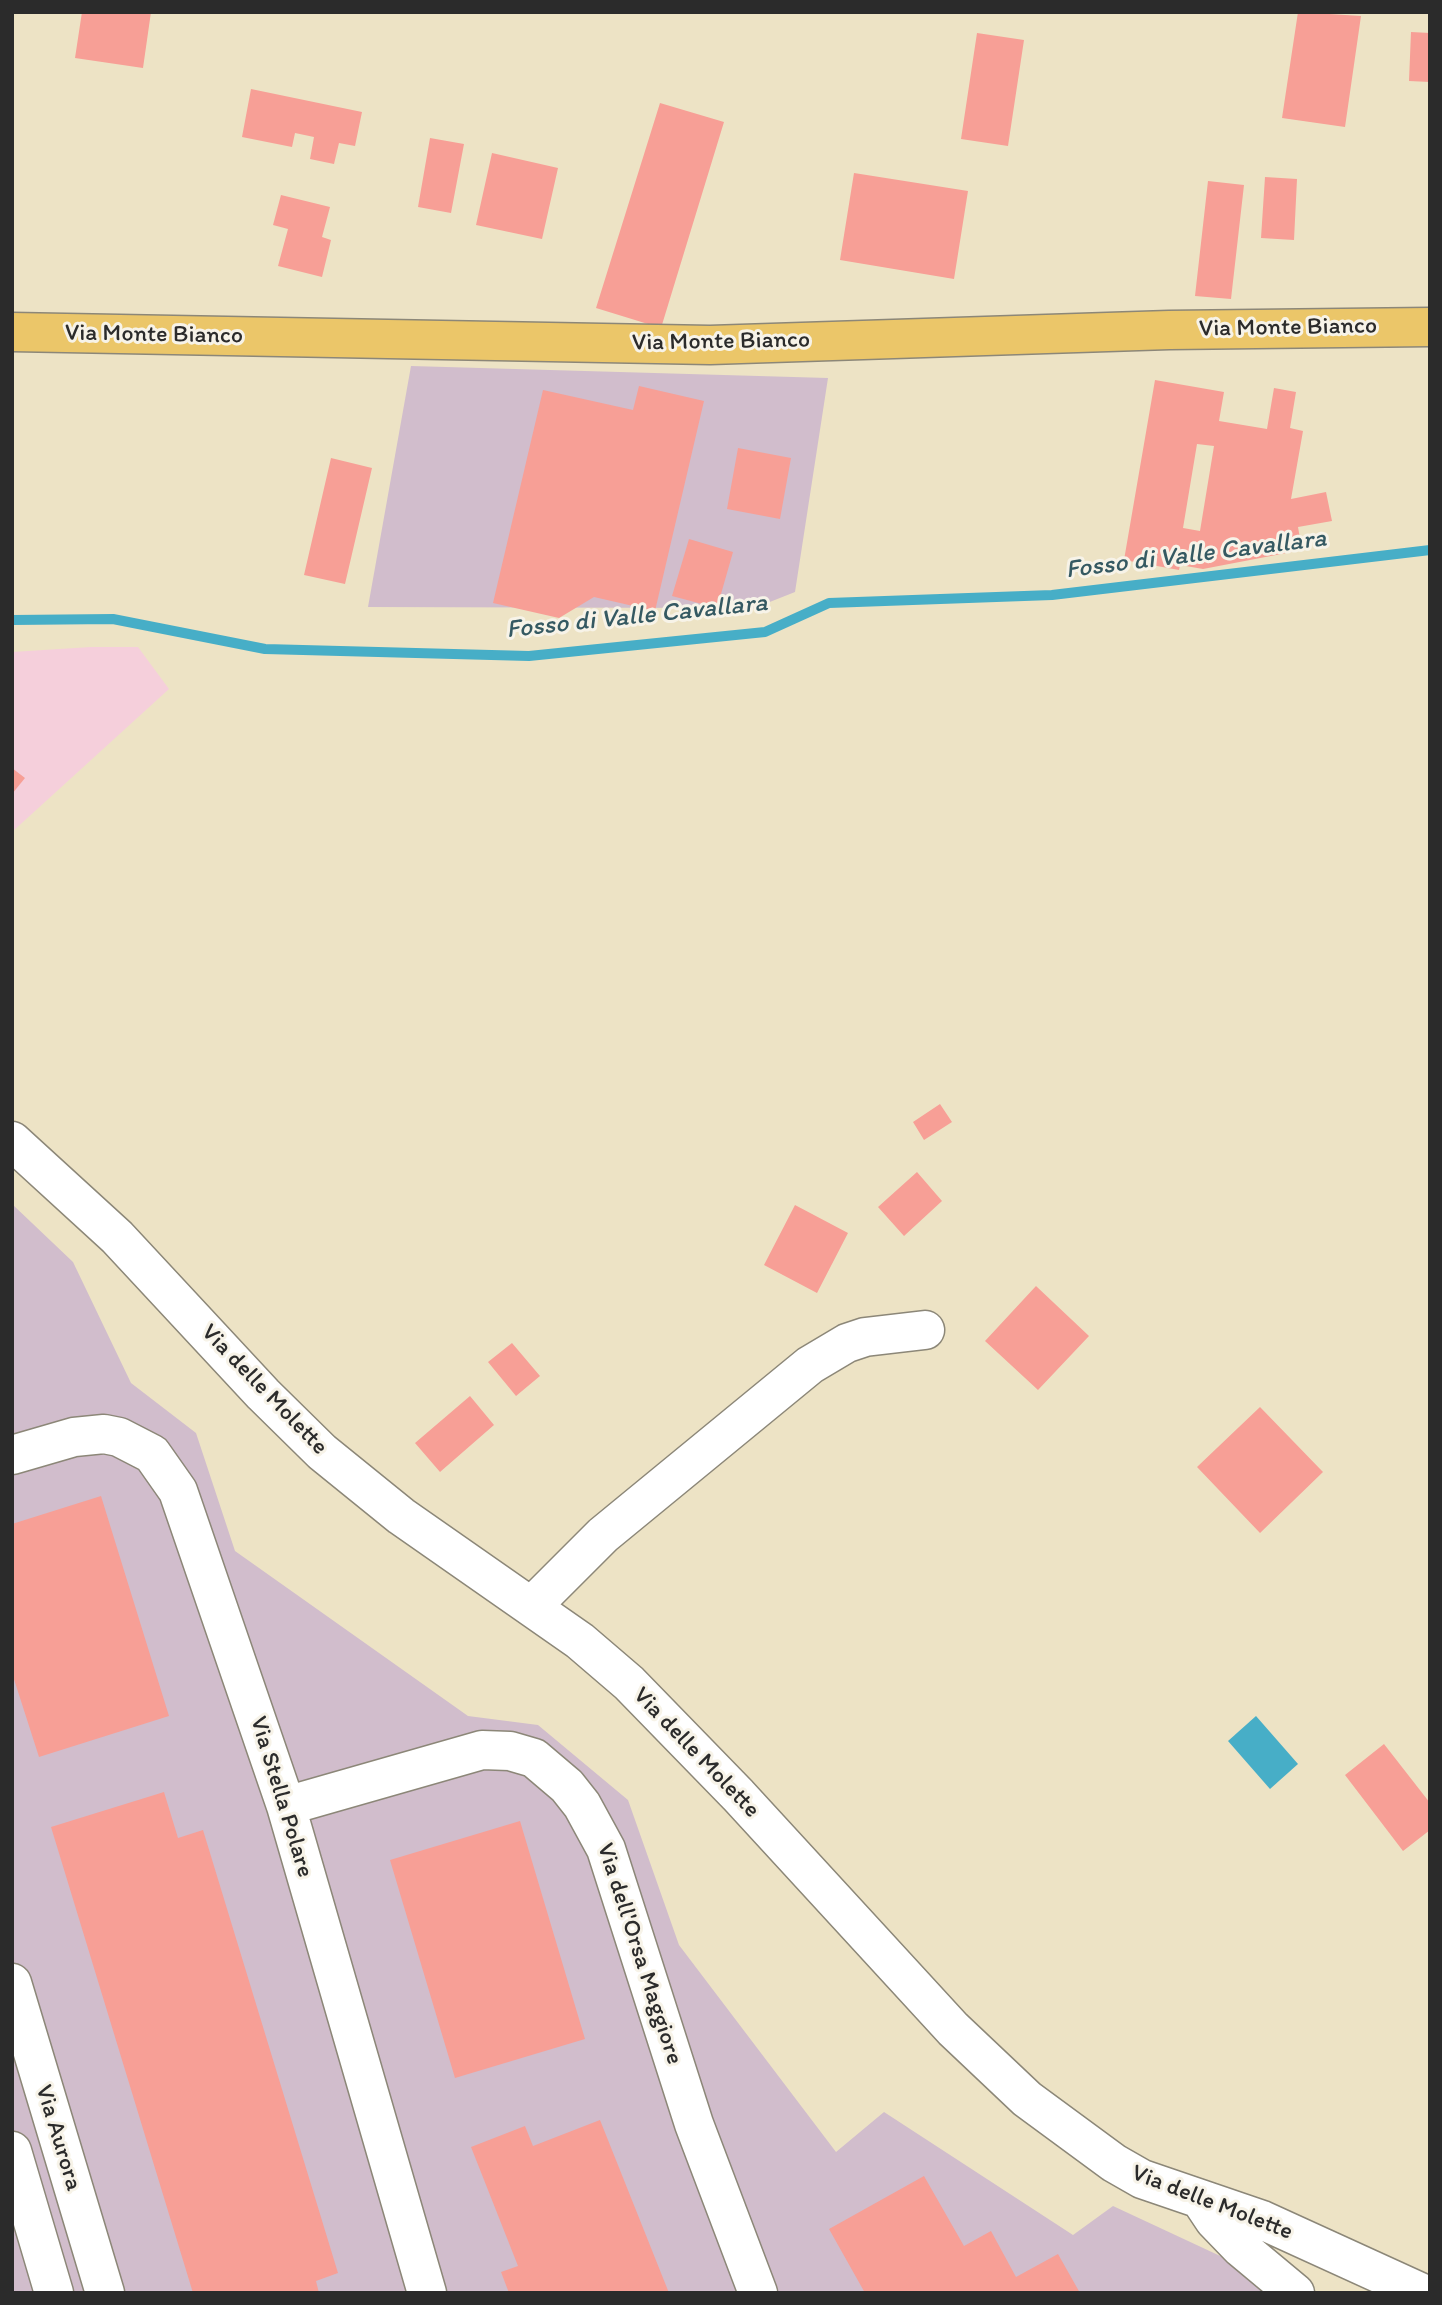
<!DOCTYPE html>
<style>
body{margin:0}
#map{position:relative;width:1442px;height:2305px;overflow:hidden;background:#ede3c5;font-family:Itim,sans-serif}
canvas{display:block}
.frame{position:absolute;inset:0;border:14px solid #2b2b2b;pointer-events:none}
</style>
<div id="map">
<canvas width="1442" height="2305"></canvas>
<div class="frame"></div>
</div>
<script>
const ctx = document.querySelector('canvas').getContext('2d');
ctx.lineJoin = 'round';
function fill(path, color) { ctx.fillStyle = color; ctx.fill(path, 'evenodd'); }
const shape = rows => new Path2D(rows.map(r => 'M' + r).join(''));
function stroke(path, color, width, dash) { ctx.strokeStyle = color; ctx.lineWidth = width; ctx.lineCap = dash ? 'butt' : 'round'; ctx.setLineDash(dash || []); ctx.stroke(path); }
function write(font, color, halo, rows, align = 'center') {
  ctx.font = font + ' Itim,sans-serif'; ctx.lineWidth = 6; ctx.setLineDash([]); ctx.textBaseline = 'middle'; ctx.strokeStyle = halo; ctx.fillStyle = color; for (const [text, x, y, turn = 0] of rows) {
    ctx.save(); ctx.translate(x, y); ctx.rotate((+turn || 0) * Math.PI / 180); ctx.textAlign = isNaN(turn) ? turn : align; if (halo) ctx.strokeText(text, 0, 0); ctx.fillText(text, 0, 0); ctx.restore();
  }
}
const built = shape([
 [91,647,138,647,169,689,12,832,12,652]
]);
const industrial = shape([
 [411,366,828,378,795,592,742,613,716,608,368,607],
 [12,1204,73,1262,131,1383,196,1433,235,1551,468,1716,538,1725,628,1800,679,1945,836,2152,884,2112,1073,2235,1113,2206,1231,2261,1269,2293,12,2293]
]);
const water = shape([
 [1256,1716,1298,1764,1270,1789,1228,1741]
]);
const stream = shape([
 [12,620,113,619,265,649,529,656,765,632,829,603,1052,595,1430,550]
]);
const building = shape([
 [82,12,151,12,143,68,75,58],
 [1298,12,1361,16,1345,127,1282,118],
 [1411,32,1430,33,1430,82,1409,81],
 [977,33,1024,40,1008,146,961,139],
 [251,89,362,112,355,146,339,143,334,164,310,159,314,137,295,133,292,147,242,137],
 [660,103,724,122,661,328,596,308],
 [430,138,464,144,451,213,418,207],
 [492,153,558,168,542,239,476,225],
 [854,173,968,191,954,279,840,260],
 [1265,177,1297,179,1294,240,1261,238],
 [1208,181,1244,185,1231,299,1195,296],
 [281,195,330,207,322,237,331,240,322,277,278,266,288,229,273,225],
 [1155,380,1224,392,1219,421,1267,429,1274,388,1296,392,1290,428,1303,431,1291,499,1326,492,1332,521,1298,527,1302,550,1203,569,1180,565,1179,570,1124,560],
 [1197,444,1214,446,1200,531,1183,528],
 [639,386,704,401,655,611,594,597,559,618,493,603,543,390,633,410],
 [738,448,791,458,780,519,727,509],
 [331,458,372,468,345,584,304,575],
 [689,539,733,552,717,608,672,596],
 [12,768,25,778,12,794],
 [940,1104,952,1122,924,1140,913,1122],
 [917,1172,942,1201,904,1236,878,1207],
 [795,1205,848,1233,817,1293,764,1265],
 [1036,1286,1089,1336,1038,1390,985,1341],
 [512,1343,540,1376,516,1396,488,1362],
 [470,1396,494,1425,440,1472,415,1443],
 [1260,1407,1323,1472,1260,1533,1197,1467],
 [101,1496,169,1716,39,1757,12,1673,12,1524],
 [1384,1744,1430,1803,1430,1830,1403,1851,1345,1775],
 [164,1792,178,1838,203,1830,338,2273,316,2281,319,2293,193,2293,51,1827],
 [520,1821,585,2039,455,2078,390,1860],
 [600,2120,669,2293,509,2293,501,2272,518,2266,471,2147,525,2126,533,2146],
 [924,2176,964,2246,991,2231,1016,2277,1058,2254,1080,2293,865,2293,829,2229]
]);
const minor = shape([
 [12,1141,117,1237,263,1394,322,1452,401,1516,580,1641,629,1683,738,1795,953,2029,1027,2099,1114,2163,1142,2179,1262,2220,1422,2293],
 [12,1455,74,1437,104,1434,119,1437,152,1454,178,1491,286,1806,427,2293],
 [532,1606,603,1535,810,1365,847,1343,865,1337,925,1330],
 [286,1806,482,1750,510,1751,534,1758,567,1786,582,1805,606,1849,694,2124,758,2293],
 [12,1983,105,2293],
 [12,2151,54,2293],
 [1200,2199,1214,2220,1241,2248,1295,2293]
]);
const major = shape([
 [12,332,710,345,1169,330,1430,327]
]);
const streetNames = [
 ["Via Monte Bianco",1288,328,-1],
 ["Via Monte Bianco",154,335,1],
 ["Via Monte Bianco",721,342,-1],
 ["Via delle Molette",264,1390,46],
 ["Via delle Molette",696,1753,46],
 ["Via Stella Polare",281,1797,73],
 ["Via dell'Orsa Maggiore",639,1954,72],
 ["Via Aurora",58,2138,73],
 ["Via delle Molette",1212,2203,21]
];
const waterNames = [
 ["Fosso di Valle Cavallara",1196,555,-7],
 ["Fosso di Valle Cavallara",637,617,-6]
];
fill(built, '#f5cfdb');
fill(industrial, '#d1bdcc');
fill(water, '#47aec7');
stroke(stream, '#47aec7', 10);
fill(building, '#f79f96');
stroke(minor, '#8c8778', 41);
stroke(major, '#8c8778', 41);
stroke(minor, '#fff', 38);
stroke(major, '#ebc669', 38);
write('24px', '#2b2b2b', '#f7f3e8', streetNames);
write('italic 26px', '#355962', '#f7f3e8', waterNames);
</script>
